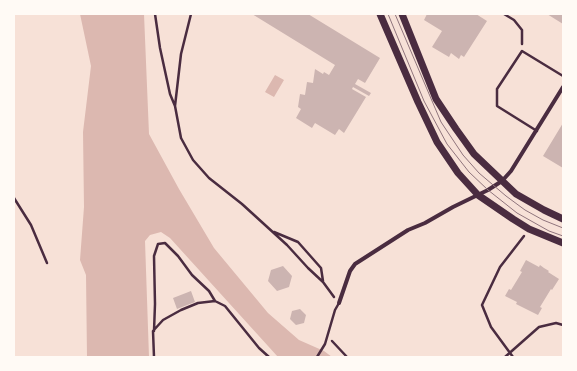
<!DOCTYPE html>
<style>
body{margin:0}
#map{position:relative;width:577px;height:371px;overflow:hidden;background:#f7e1d7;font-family:"Space Grotesk",sans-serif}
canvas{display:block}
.frame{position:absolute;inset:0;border:15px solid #fffaf5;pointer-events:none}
</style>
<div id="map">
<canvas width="577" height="371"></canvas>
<div class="frame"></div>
</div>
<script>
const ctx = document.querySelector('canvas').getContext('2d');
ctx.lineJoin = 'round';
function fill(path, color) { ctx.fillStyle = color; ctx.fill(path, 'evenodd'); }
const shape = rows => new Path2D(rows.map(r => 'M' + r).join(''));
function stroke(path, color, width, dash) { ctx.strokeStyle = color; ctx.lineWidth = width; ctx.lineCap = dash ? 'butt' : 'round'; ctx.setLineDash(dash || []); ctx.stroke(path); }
const water = shape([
 [80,14,144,14,149,134,179,189,214,248,268,313,299,340,324,351,332,357,278,357,170,238,161,232,150,235,145,241,149,357,87,357,86,275,80,260,84,207,83,132,91,66],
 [275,75,284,80,274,97,265,92]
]);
const building = shape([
 [252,14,308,14,380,58,365,83,358,79,355,84,371,93,369,96,353,87,352,89,366,97,344,133,339,129,335,135,315,123,312,128,296,118,301,109,298,107,300,94,305,95,307,82,313,83,315,69,323,74,324,72,329,75,335,65],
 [427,14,476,14,487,21,464,57,461,55,459,59,451,53,449,57,432,47,442,31,424,20],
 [547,14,563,14,563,24],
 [563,123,563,168,543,156],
 [526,260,539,267,540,265,544,268,549,271,548,272,559,279,552,290,551,289,540,307,542,308,538,315,516,304,517,302,505,296,509,289,511,290,522,272,520,271],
 [283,266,292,276,289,287,277,291,268,281,271,270],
 [191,291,195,302,177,309,173,298],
 [300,309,306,315,304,323,296,325,290,319,292,311]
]);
const path = shape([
 [155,14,160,48,170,94,175,106],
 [191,14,181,54,175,106,181,138,193,160,209,178,242,204,287,245,308,268,323,282,334,297],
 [504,14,514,20,522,30,522,44],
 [274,232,298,242,321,268,323,281],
 [154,331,155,304,154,256,158,244,165,243,178,256,192,275,209,291,215,301],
 [332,341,347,357],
 [154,357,153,331,163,320,181,310,198,303,215,301,225,306,259,348,269,357],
 [505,357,539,327,556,323,563,325],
 [513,357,491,327,482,305,500,267,524,236]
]);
const service = shape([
 [537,131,497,106,497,89,522,51,563,76],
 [14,198,31,225,47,263],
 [317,357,325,344,335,310,339,303]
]);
const minor = shape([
 [339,303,350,271,355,264,408,230,425,223,453,207,488,190,502,181,511,171,563,87]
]);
const tertiary = shape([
 [380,14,418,102,437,142,458,173,478,195,513,219,529,229,563,243],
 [402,14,436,99,456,129,474,154,516,194,544,210,563,219]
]);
const tram = shape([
 [388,14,424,101,447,144,469,172,488,190,517,213,549,231,563,236],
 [395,14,441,122,463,155,479,173,506,196,525,210,543,220,563,228]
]);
fill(water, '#dcb8b0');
fill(building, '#ccb4b1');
stroke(path, '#4a2c40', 2.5);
stroke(service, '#4a2c40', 2.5);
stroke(minor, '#4a2c40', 4);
stroke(tertiary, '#4a2c40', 7);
stroke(tram, '#8f747c', 1);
</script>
